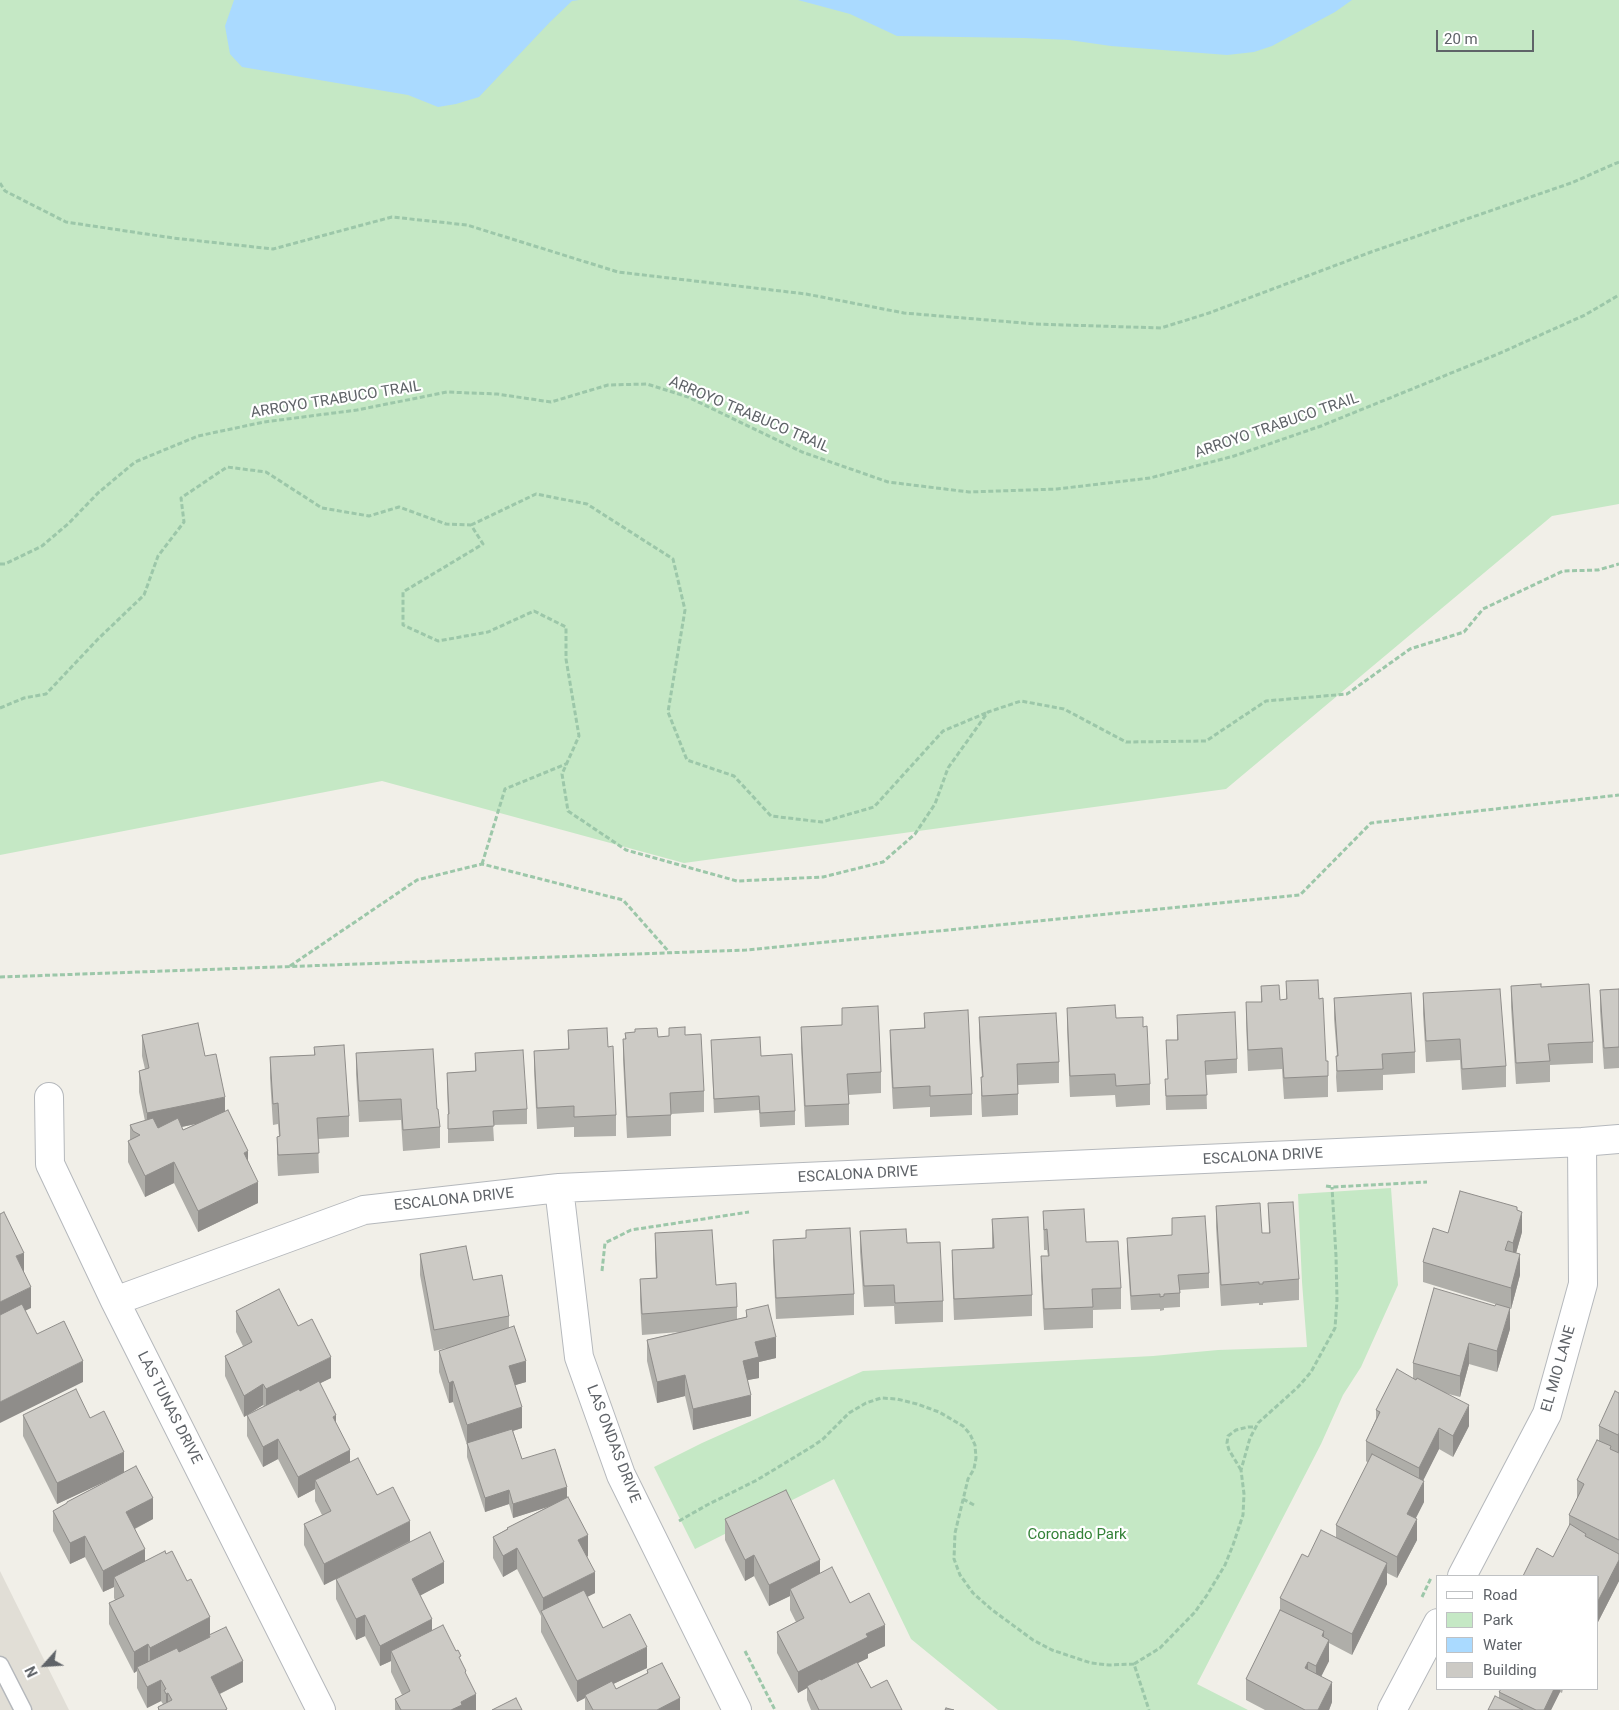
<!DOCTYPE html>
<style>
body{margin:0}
#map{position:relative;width:1619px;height:1710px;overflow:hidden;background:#f1efe8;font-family:Roboto,sans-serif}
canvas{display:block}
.legend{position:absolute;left:1436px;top:1575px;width:162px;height:115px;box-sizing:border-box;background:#fff;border:1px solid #bfc1c3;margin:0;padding:6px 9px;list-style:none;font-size:15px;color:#5f6368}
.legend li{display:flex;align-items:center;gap:10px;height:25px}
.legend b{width:25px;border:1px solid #bfc1c3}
.north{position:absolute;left:20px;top:1640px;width:50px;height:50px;-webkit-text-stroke:4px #fff;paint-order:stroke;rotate:244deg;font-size:14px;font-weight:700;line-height:20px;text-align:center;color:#5f6368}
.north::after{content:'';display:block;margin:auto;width:18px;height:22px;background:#5f6368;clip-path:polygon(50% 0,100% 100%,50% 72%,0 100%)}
.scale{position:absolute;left:1436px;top:30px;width:98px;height:22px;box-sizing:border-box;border:2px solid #5f6368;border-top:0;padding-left:6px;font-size:15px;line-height:18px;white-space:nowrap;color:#5f6368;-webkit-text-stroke:4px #fff;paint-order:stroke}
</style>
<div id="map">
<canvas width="1619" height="1710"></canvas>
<ul class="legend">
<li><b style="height:6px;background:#fff"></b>Road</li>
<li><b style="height:14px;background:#c5e8c5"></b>Park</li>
<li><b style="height:14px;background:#aadaff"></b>Water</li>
<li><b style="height:14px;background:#cccac5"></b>Building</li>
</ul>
<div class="north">N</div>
<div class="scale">20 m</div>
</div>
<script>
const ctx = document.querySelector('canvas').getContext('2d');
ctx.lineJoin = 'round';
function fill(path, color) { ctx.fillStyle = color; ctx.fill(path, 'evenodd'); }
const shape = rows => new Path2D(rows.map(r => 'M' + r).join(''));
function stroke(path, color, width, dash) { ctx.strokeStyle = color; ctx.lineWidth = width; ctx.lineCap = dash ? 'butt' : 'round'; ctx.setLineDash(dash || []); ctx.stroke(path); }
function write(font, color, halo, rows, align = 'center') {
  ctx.font = font + ' Roboto,sans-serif'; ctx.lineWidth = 4.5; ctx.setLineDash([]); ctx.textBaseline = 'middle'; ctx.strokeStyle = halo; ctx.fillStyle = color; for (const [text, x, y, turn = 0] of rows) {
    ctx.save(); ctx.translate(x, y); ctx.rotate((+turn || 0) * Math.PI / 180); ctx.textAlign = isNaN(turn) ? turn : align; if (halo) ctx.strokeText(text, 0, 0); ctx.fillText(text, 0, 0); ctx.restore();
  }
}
const education = shape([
 [0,1571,69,1710,0,1710]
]);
const green = shape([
 [0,0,1619,0,1619,504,1552,516,1226,789,684,863,382,781,0,855],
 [1391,1188,1398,1285,1361,1367,1343,1395,1321,1444,1197,1684,1248,1710,998,1710,911,1639,834,1479,695,1549,654,1467,702,1443,863,1371,1153,1356,1218,1350,1307,1347,1302,1282,1298,1194]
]);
const water = shape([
 [234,0,579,0,572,1,550,22,479,97,456,104,438,107,408,95,242,67,230,54,225,26],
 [798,0,1352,0,1335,12,1272,46,1254,52,1227,55,1111,46,1069,40,1024,38,897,36,850,14]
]);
const path = shape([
 [0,183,5,191,66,222,173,238,273,249,392,217,467,225,618,272,806,294,904,313,1035,324,1161,328,1209,313,1371,252,1571,183,1619,162],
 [471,525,536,494,587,504,673,559,685,610,668,712,687,760,734,776,771,816,822,822,874,807,943,731,986,713],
 [0,564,5,564,42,546,69,523,98,493,135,462,198,436,264,422,357,410,447,392,497,394,551,402,608,385,647,384,688,397,802,452,888,482,969,492,1057,489,1150,478,1234,456,1321,426,1498,354,1585,315,1619,295],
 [0,708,24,698,46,694,98,639,144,595,158,556,184,522,181,498,227,467,266,472,322,508,369,516,399,507,446,524,471,525,483,544,403,592,403,625,438,641,488,632,534,611,566,627,566,659,579,736,562,774,568,811,626,850,737,881,823,877,883,862,915,834,935,804,948,768,988,712,1021,701,1064,709,1126,742,1206,741,1266,701,1347,694,1410,649,1464,632,1483,609,1563,571,1598,570,1619,564],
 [482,864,505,789,566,764],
 [290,966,417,880,482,864,623,900,670,953],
 [0,977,746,950,1300,895,1371,823,1619,795],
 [1326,1186,1332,1187,1427,1182],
 [602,1271,605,1243,631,1230,749,1212],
 [1241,1470,1229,1450,1227,1443,1228,1436,1236,1430,1248,1427,1256,1427],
 [963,1499,974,1505],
 [679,1521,707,1505,757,1480,813,1446,823,1439,849,1413,866,1403,881,1398,897,1399,917,1404,939,1412,963,1426,970,1434,975,1445,976,1458,974,1469,968,1479,955,1533,954,1559,960,1575,973,1593,991,1609,1033,1640,1052,1650,1091,1663,1109,1665,1134,1664,1149,1710],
 [1422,1597,1431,1578],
 [745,1651,775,1710],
 [1134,1664,1160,1648,1195,1612,1207,1595,1225,1565,1233,1545,1243,1515,1244,1494,1241,1470,1250,1438,1258,1423,1298,1387,1311,1372,1335,1328,1337,1300,1336,1256,1332,1187]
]);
const service = shape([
 [0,1665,23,1710]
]);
const minor = shape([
 [49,1097,50,1164,115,1301,321,1710],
 [559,1188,579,1357,621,1475,737,1710],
 [115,1301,364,1210,559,1188,1582,1142,1619,1139],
 [1462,1576,1547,1414,1562,1360,1583,1284,1582,1142],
 [1392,1710,1438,1623]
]);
const wall = shape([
 [1286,981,1319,999,1326,1061,1328,1061,1328,1097,1284,1099,1282,1069,1248,1071,1246,1023,1246,1002,1261,1002,1261,986,1280,1000,1286,999],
 [1511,986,1541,987,1593,1042,1593,1063,1550,1065,1550,1082,1516,1084,1511,1007],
 [1619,989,1619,1068,1604,1069,1600,1011,1600,990],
 [1423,993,1506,1066,1506,1087,1462,1090,1460,1060,1426,1062,1423,1014],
 [1334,998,1415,1052,1415,1073,1383,1075,1383,1090,1337,1092,1336,1077,1337,1056,1334,1019],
 [842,1008,881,1072,881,1093,849,1095,849,1125,805,1127,801,1048,801,1027,842,1025],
 [1067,1008,1116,1018,1143,1027,1150,1084,1150,1105,1116,1107,1115,1095,1070,1097,1067,1029],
 [924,1013,972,1094,972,1115,930,1117,930,1107,893,1109,890,1051,890,1030,924,1028],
 [1177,1015,1237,1059,1237,1073,1206,1075,1207,1109,1166,1110,1165,1079,1168,1079,1166,1040,1177,1040],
 [979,1017,1059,1062,1059,1083,1018,1085,1018,1115,982,1117,981,1098,981,1077,982,1077,979,1038],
 [635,1029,658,1037,685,1035,704,1091,704,1112,671,1114,671,1136,627,1138,623,1060,623,1039,625,1039,625,1033,635,1032],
 [568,1030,608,1047,616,1115,616,1136,574,1137,574,1127,537,1129,534,1071,534,1051,568,1049],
 [142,1035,225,1111,248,1161,258,1203,198,1232,174,1183,145,1197,128,1162,128,1141,130,1140,130,1125,145,1121,139,1092,139,1071,145,1069,142,1056],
 [195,1124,183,1130,182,1127],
 [711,1040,761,1056,795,1111,795,1125,760,1127,759,1110,714,1113],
 [314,1047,349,1116,349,1137,318,1139,319,1173,278,1176,277,1158,277,1137,279,1136,278,1124,273,1125,270,1078,270,1057,314,1055],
 [356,1053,437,1109,440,1127,440,1148,403,1151,401,1120,359,1122,356,1074],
 [475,1053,527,1109,527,1124,493,1125,494,1141,448,1143,448,1114,447,1088,447,1073,475,1071],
 [1268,1203,1299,1279,1299,1300,1263,1303,1263,1305,1259,1305,1259,1303,1221,1306,1216,1227,1216,1206,1262,1233,1269,1233],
 [1517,1210,1522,1232,1516,1253,1520,1275,1511,1309,1423,1282,1423,1262,1448,1233],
 [1043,1211,1086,1242,1121,1288,1121,1309,1093,1310,1093,1328,1044,1330,1041,1277,1041,1256,1048,1256,1047,1250,1044,1250],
 [1172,1218,1209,1273,1209,1288,1180,1290,1180,1307,1164,1308,1164,1310,1160,1311,1160,1309,1131,1310,1127,1252,1127,1238,1172,1235],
 [992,1219,1032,1295,1032,1316,954,1320,952,1271,952,1250,992,1248],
 [860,1231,907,1243,943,1301,943,1322,895,1324,894,1306,864,1307,860,1252],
 [655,1233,716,1285,737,1307,737,1319,746,1317,746,1310,776,1358,759,1362,759,1378,747,1380,751,1416,693,1430,685,1396,657,1403,647,1361,647,1340,679,1332,642,1335,640,1300,640,1279,656,1278,655,1254],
 [806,1238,854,1294,854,1315,776,1319,773,1261,773,1240],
 [420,1254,473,1280,509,1316,509,1328,526,1382,515,1385,522,1428,513,1431,522,1459,567,1498,588,1556,587,1557,595,1593,587,1597,603,1628,647,1668,613,1684,616,1689,647,1673,647,1670,680,1710,585,1710,585,1698,577,1702,541,1632,541,1616,517,1569,503,1577,493,1558,493,1537,507,1529,507,1528,549,1506,513,1518,509,1504,485,1512,467,1457,467,1445,453,1402,449,1403,439,1372,439,1351,447,1348,434,1351,420,1275],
 [236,1311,298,1326,331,1378,320,1383,336,1423,350,1462,377,1495,410,1541,444,1583,420,1595,432,1630,461,1661,466,1675,476,1710,395,1710,395,1699,402,1695,391,1672,391,1661,380,1666,365,1636,356,1640,336,1599,336,1579,324,1585,304,1545,304,1524,322,1515,315,1501,315,1489,298,1498,278,1459,263,1467,247,1436,247,1415,264,1406,263,1405,244,1417,225,1376,225,1356,243,1346,236,1332],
 [1510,1329,1497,1372,1469,1364,1460,1397,1445,1393,1469,1426,1453,1457,1439,1449,1423,1480,1424,1502,1416,1518,1417,1540,1397,1578,1387,1573,1387,1584,1352,1655,1329,1643,1329,1661,1321,1676,1332,1702,1329,1710,1265,1710,1246,1700,1246,1679,1280,1610,1280,1598,1308,1557,1336,1537,1336,1525,1368,1463,1366,1461,1366,1441,1376,1419,1376,1410,1413,1378,1413,1363],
 [1619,1393,1619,1581,1598,1622,1569,1525,1569,1515,1577,1499,1577,1480,1599,1441,1599,1426],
 [23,1415,90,1418,153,1519,135,1529,145,1561,210,1635,243,1682,220,1694,227,1710,158,1710,158,1707,163,1704,161,1701,147,1708,137,1688,137,1671,134,1673,109,1624,109,1603,115,1600,114,1598,114,1587,103,1592,85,1557,70,1564,53,1531,53,1511,67,1504,67,1502,114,1477,57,1504,23,1436],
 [725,1519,820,1573,850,1603,885,1646,868,1654,868,1658,858,1663,871,1688,902,1710,811,1710,807,1700,807,1688,798,1693,777,1653,777,1632,796,1622,790,1610,790,1596,769,1606,754,1576,745,1581,725,1540],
 [1501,1689,1563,1689,1562,1693,1560,1692,1551,1710,1488,1710,1499,1698,1499,1692]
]);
const shadedWall = shape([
 [225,1097,225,1118,147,1134,147,1113],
 [248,1151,248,1172,244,1153],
 [174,1162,174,1183,145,1197,145,1176],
 [258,1182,258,1203,198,1232,198,1211],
 [1522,1212,1522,1232,1513,1264,1513,1243],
 [24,1253,24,1274,16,1256],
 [1520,1254,1520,1275,1511,1309,1511,1288],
 [31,1287,31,1308,0,1323,0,1302],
 [1510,1308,1510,1329,1497,1372,1497,1351],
 [776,1337,776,1358,759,1362,759,1378,743,1381,743,1361,755,1342],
 [1469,1343,1469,1364,1460,1397,1460,1376],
 [331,1357,331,1378,266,1410,266,1389],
 [83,1361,83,1382,0,1423,0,1402],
 [526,1361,526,1382,509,1387,509,1366],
 [685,1375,685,1396,657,1403,657,1382],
 [453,1381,453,1402,449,1403,449,1383],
 [263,1384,263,1405,244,1417,244,1396],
 [751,1395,751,1416,693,1430,693,1409],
 [1469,1405,1469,1426,1453,1457,1453,1436],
 [522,1407,522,1428,468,1445,467,1443,467,1445,467,1425],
 [336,1415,336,1436,333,1417],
 [1439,1428,1439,1449,1419,1489,1419,1468],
 [1619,1433,1619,1454,1618,1456,1618,1435],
 [278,1439,278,1459,263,1467,263,1447],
 [350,1450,350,1471,315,1480,315,1489,298,1498,298,1477],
 [124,1452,124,1473,57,1504,57,1483],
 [1424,1481,1424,1502,1407,1535,1407,1514],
 [567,1487,567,1501,513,1518,513,1504],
 [509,1490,509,1504,485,1512,485,1498],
 [153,1498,153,1519,126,1533,126,1512],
 [1417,1519,1417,1540,1397,1578,1397,1557],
 [410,1521,410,1541,324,1585,324,1564],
 [588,1535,588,1556,578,1561,578,1540],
 [85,1536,85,1557,70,1564,70,1543],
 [517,1548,517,1569,503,1577,503,1556],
 [145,1549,145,1570,114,1577,114,1587,103,1592,103,1571],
 [754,1555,754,1576,745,1581,745,1560],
 [820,1560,820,1580,790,1589,790,1596,769,1606,769,1585],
 [1619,1560,1619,1581,1598,1622,1598,1601],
 [444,1562,444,1583,412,1600,412,1579],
 [1387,1563,1387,1584,1352,1655,1352,1634],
 [595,1572,595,1593,545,1618,543,1614,543,1598],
 [365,1615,365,1636,356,1640,356,1619],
 [210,1617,210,1638,209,1635,209,1639,150,1669,150,1648],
 [432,1619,432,1640,391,1651,391,1661,380,1666,380,1646],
 [885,1625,885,1646,868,1654,868,1658,808,1688,807,1686,807,1688,798,1693,798,1672,866,1634],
 [1324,1631,1324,1650,1329,1640,1329,1661,1316,1687,1316,1666,1322,1636],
 [148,1644,148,1665,137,1667,137,1671,134,1673,134,1652],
 [647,1647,647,1668,586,1697,585,1695,585,1698,577,1702,577,1681],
 [243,1661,243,1682,211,1698,211,1677],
 [1308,1662,1308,1683,1305,1668],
 [161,1680,161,1701,147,1708,147,1687],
 [1332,1682,1332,1702,1329,1710,1318,1710],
 [1554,1689,1560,1689,1560,1692,1551,1710,1544,1710],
 [168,1693,168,1710,166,1710,166,1694],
 [476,1694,476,1710,451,1710,461,1702],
 [680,1698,680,1710,657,1710]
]);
const building = shape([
 [1318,980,1319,999,1323,998,1326,1061,1328,1061,1328,1076,1284,1078,1282,1048,1248,1050,1246,1002,1262,1002,1261,986,1279,985,1280,1000,1287,999,1286,981,1318,980],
 [1541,984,1541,987,1589,984,1593,1042,1548,1044,1550,1061,1516,1063,1511,986,1541,984],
 [1500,989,1506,1066,1462,1069,1460,1039,1426,1041,1423,993,1500,989],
 [1619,989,1619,1047,1604,1048,1600,990,1619,989],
 [1411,993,1415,1052,1382,1054,1383,1069,1337,1071,1336,1056,1338,1056,1334,998,1411,993],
 [1115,1005,1116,1018,1143,1017,1143,1027,1147,1026,1150,1084,1116,1086,1115,1074,1070,1076,1067,1008,1115,1005],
 [878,1006,881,1072,847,1074,849,1104,805,1106,801,1027,842,1025,842,1008,878,1006],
 [968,1010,972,1094,930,1096,930,1086,893,1088,890,1030,925,1028,924,1013,968,1010],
 [1235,1012,1237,1059,1205,1061,1207,1095,1166,1096,1165,1079,1168,1079,1166,1040,1178,1040,1177,1015,1235,1012],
 [1056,1013,1059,1062,1017,1064,1018,1094,982,1096,981,1077,983,1077,979,1017,1056,1013],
 [198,1023,205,1056,216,1054,225,1097,147,1113,139,1071,149,1068,142,1035,198,1023],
 [685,1027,685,1035,701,1034,704,1091,670,1093,671,1115,627,1117,623,1039,626,1039,625,1033,635,1032,635,1029,657,1028,658,1037,669,1036,669,1028,685,1027],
 [607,1028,608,1047,613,1046,616,1115,574,1117,574,1106,537,1108,534,1051,569,1049,568,1030,607,1028],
 [760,1037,761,1056,792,1054,795,1111,760,1113,759,1096,714,1099,711,1040,760,1037],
 [344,1045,349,1116,317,1118,319,1153,278,1155,277,1137,280,1136,278,1103,273,1104,270,1057,315,1055,314,1047,344,1045],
 [433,1049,437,1109,438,1109,440,1127,403,1130,401,1099,359,1101,356,1053,433,1049],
 [523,1050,527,1109,493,1111,494,1126,448,1129,448,1114,449,1114,447,1073,476,1071,475,1053,523,1050],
 [228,1110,248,1151,244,1153,258,1182,198,1211,174,1162,145,1176,128,1141,140,1135,133,1131,130,1125,153,1118,158,1128,178,1118,183,1130,228,1110],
 [1460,1191,1517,1207,1517,1210,1522,1212,1513,1243,1508,1241,1505,1250,1520,1254,1511,1288,1423,1262,1433,1228,1448,1233,1460,1191],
 [1293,1202,1299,1279,1263,1282,1263,1284,1259,1284,1259,1282,1221,1285,1216,1206,1260,1203,1262,1233,1270,1233,1268,1203,1293,1202],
 [1084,1209,1086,1242,1118,1241,1121,1288,1092,1289,1093,1307,1044,1309,1041,1256,1049,1256,1047,1229,1044,1230,1043,1211,1084,1209],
 [4,1212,24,1253,16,1256,31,1287,0,1302,0,1214,4,1212],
 [1205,1216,1209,1273,1178,1275,1180,1293,1164,1294,1164,1296,1160,1297,1160,1294,1131,1296,1127,1238,1172,1235,1172,1218,1205,1216],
 [1028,1217,1032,1295,954,1299,952,1250,994,1248,992,1219,1028,1217],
 [850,1228,854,1294,776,1298,773,1240,806,1238,806,1230,850,1228],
 [906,1229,907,1243,940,1242,943,1301,895,1303,894,1285,864,1286,860,1231,906,1229],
 [712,1230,716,1285,736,1283,737,1307,642,1314,640,1279,657,1278,655,1233,712,1230],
 [466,1246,473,1280,502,1275,509,1316,434,1330,420,1254,466,1246],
 [1434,1288,1495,1306,1496,1304,1510,1308,1497,1351,1469,1343,1460,1376,1413,1363,1434,1288],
 [279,1289,298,1326,312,1319,331,1357,266,1389,263,1384,244,1396,225,1356,252,1342,236,1311,279,1289],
 [22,1304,37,1334,64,1321,83,1361,0,1402,0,1315,22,1304],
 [768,1305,776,1337,755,1342,759,1357,743,1361,751,1395,693,1409,685,1375,657,1382,647,1340,747,1317,746,1310,768,1305],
 [514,1326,526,1361,509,1366,522,1407,467,1425,453,1381,449,1383,439,1351,514,1326],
 [1397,1369,1416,1380,1417,1378,1469,1405,1453,1436,1439,1428,1419,1468,1366,1441,1380,1412,1376,1410,1397,1369],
 [319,1381,336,1415,333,1417,350,1450,298,1477,278,1439,263,1447,247,1415,299,1389,300,1391,319,1381],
 [76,1389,90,1418,104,1411,124,1452,57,1483,23,1415,76,1389],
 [1615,1391,1619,1393,1619,1433,1618,1435,1599,1426,1615,1391],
 [512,1429,522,1459,555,1449,567,1487,513,1504,509,1490,485,1498,467,1443,512,1429],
 [1597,1440,1611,1446,1610,1449,1619,1453,1619,1540,1569,1515,1584,1484,1577,1480,1597,1440],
 [1372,1454,1424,1481,1407,1514,1417,1519,1397,1557,1336,1525,1372,1454],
 [358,1458,377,1495,393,1487,410,1521,324,1564,304,1524,331,1511,315,1480,358,1458],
 [136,1466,153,1498,126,1512,145,1549,103,1571,85,1536,70,1543,53,1511,67,1503,67,1502,136,1466],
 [786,1490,820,1560,769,1585,754,1555,745,1560,725,1519,786,1490],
 [568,1497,588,1535,578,1540,595,1572,543,1598,517,1548,503,1556,493,1537,508,1529,507,1528,568,1497],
 [1570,1524,1586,1534,1585,1536,1619,1554,1619,1560,1598,1601,1598,1576,1523,1576,1537,1548,1553,1557,1570,1524],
 [1321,1530,1387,1563,1352,1634,1280,1598,1302,1554,1308,1557,1321,1530],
 [430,1532,444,1562,412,1579,432,1619,380,1646,365,1615,356,1619,336,1579,430,1532],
 [165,1551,166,1554,172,1551,187,1581,191,1579,210,1617,150,1648,148,1644,134,1652,109,1603,124,1596,114,1577,165,1551],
 [832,1567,850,1603,869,1593,885,1625,866,1634,868,1637,798,1672,777,1632,804,1618,790,1589,832,1567],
 [584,1590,603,1628,630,1614,647,1647,577,1681,541,1611,584,1590],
 [1280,1610,1324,1631,1322,1636,1329,1640,1316,1666,1308,1662,1305,1668,1332,1682,1318,1710,1305,1710,1246,1679,1280,1610],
 [443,1625,456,1651,458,1650,461,1656,459,1657,466,1671,465,1672,476,1694,461,1702,462,1705,451,1710,401,1710,395,1699,410,1691,391,1651,443,1625],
 [226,1627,243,1661,211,1677,227,1709,225,1710,159,1710,158,1707,172,1700,168,1693,166,1694,164,1690,166,1689,161,1680,147,1687,137,1667,177,1648,179,1652,210,1637,209,1635,226,1627],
 [857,1662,871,1688,887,1680,902,1710,819,1710,807,1686,820,1679,821,1680,857,1662],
 [662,1663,680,1698,657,1710,593,1710,585,1695,612,1681,616,1689,648,1673,647,1670,662,1663],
 [1501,1689,1554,1689,1544,1710,1536,1710,1499,1692,1501,1689],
 [1495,1696,1523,1710,1488,1710,1495,1696],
 [516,1698,522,1710,492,1710,516,1698],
 [946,1708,954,1710,945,1710,946,1708]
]);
const streetNames = [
 ["ARROYO TRABUCO TRAIL",336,400,-9],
 ["ARROYO TRABUCO TRAIL",749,415,23],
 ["ARROYO TRABUCO TRAIL",1277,426,-19],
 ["ESCALONA DRIVE",1263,1157,-3],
 ["ESCALONA DRIVE",858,1175,-3],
 ["ESCALONA DRIVE",454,1200,-6],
 ["EL MIO LANE",1559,1369,-74],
 ["LAS TUNAS DRIVE",169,1408,63],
 ["LAS ONDAS DRIVE",613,1444,69]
];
const parkNames = [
 ["Coronado Park",1077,1535]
];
fill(education, '#e1ded6');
fill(green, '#c5e8c5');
fill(water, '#aadaff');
stroke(service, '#b5b8bc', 19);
stroke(minor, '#b5b8bc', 30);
stroke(path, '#9cc7a9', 3, [5, 2.5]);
stroke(service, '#fff', 16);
stroke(minor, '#fff', 28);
fill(wall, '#afaea9');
fill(shadedWall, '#8f8d8a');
fill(building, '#cccac5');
stroke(building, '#8f8d8a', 1);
write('15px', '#5f6368', '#fff', streetNames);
write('15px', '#348238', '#fff', parkNames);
</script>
